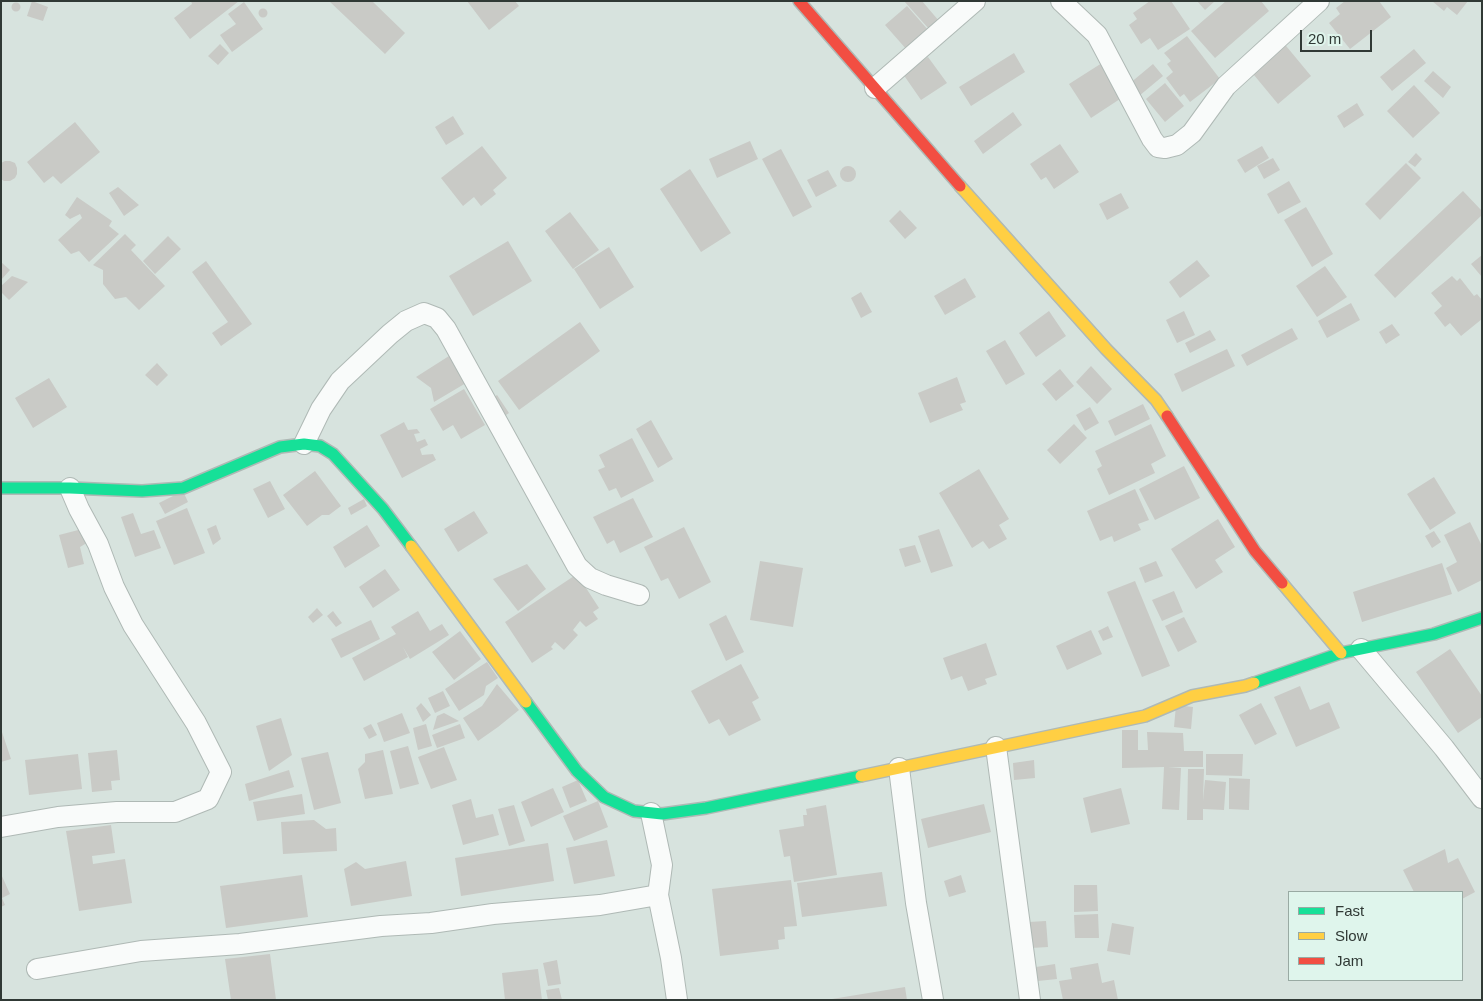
<!DOCTYPE html>
<style>
body{margin:0}
#map{position:relative;width:1483px;height:1001px;overflow:hidden;background:#d7e3de;font-family:Arial,sans-serif}
canvas{display:block}
.frame{position:absolute;inset:0;border:2px solid #303935;pointer-events:none}
.legend{position:absolute;left:1288px;top:891px;width:175px;height:90px;box-sizing:border-box;background:#dff5ec;border:1px solid #99aaa3;margin:0;padding:6px 9px;list-style:none;font-size:15px;color:#303935}
.legend li{display:flex;align-items:center;gap:10px;height:25px}
.legend b{width:25px;border:1px solid #99aaa3}
.scale{position:absolute;left:1300px;top:30px;width:72px;height:22px;box-sizing:border-box;border:2px solid #303935;border-top:0;padding-left:6px;font-size:15px;line-height:18px;white-space:nowrap;color:#303935;-webkit-text-stroke:4px #dff5ec;paint-order:stroke}
</style>
<div id="map">
<canvas width="1483" height="1001"></canvas>
<div class="frame"></div>
<ul class="legend">
<li><b style="height:6px;background:#16e098"></b>Fast</li>
<li><b style="height:6px;background:#ffcf43"></b>Slow</li>
<li><b style="height:6px;background:#f24e42"></b>Jam</li>
</ul>
<div class="scale">20 m</div>
</div>
<script>
const ctx = document.querySelector('canvas').getContext('2d');
ctx.lineJoin = 'round';
function fill(path, color) { ctx.fillStyle = color; ctx.fill(path, 'evenodd'); }
const shape = rows => new Path2D(rows.map(r => 'M' + r).join(''));
function stroke(path, color, width, dash) { ctx.strokeStyle = color; ctx.lineWidth = width; ctx.lineCap = dash ? 'butt' : 'round'; ctx.setLineDash(dash || []); ctx.stroke(path); }
const building = shape([
 [32,1,48,7,43,21,27,16],
 [191,1,239,1,190,39,174,18,192,4],
 [329,1,372,1,405,33,385,54],
 [467,1,515,1,519,6,489,30],
 [904,1,922,1,939,21,929,29],
 [1150,1,1171,1,1190,29,1158,50,1150,38,1141,44,1129,25,1137,19,1133,13],
 [1197,1,1215,1,1205,10],
 [1226,1,1261,1,1269,11,1215,58,1191,31],
 [1345,1,1379,1,1391,17,1350,49,1329,23,1340,14,1336,8],
 [1432,1,1468,1,1457,15,1447,7,1444,11],
 [244,2,263,29,232,52,220,35,236,24,228,14],
 '11.5 7a4.5 4.5 0 1 1 9 0a4.5 4.5 0 1 1-9 0Z',
 [907,6,929,31,907,50,885,25],
 '258.5 13a4.5 4.5 0 1 1 9 0a4.5 4.5 0 1 1-9 0Z',
 [1187,36,1220,79,1190,102,1184,94,1180,97,1166,78,1173,72,1167,64,1171,61,1164,53],
 [1282,41,1311,76,1278,104,1249,69],
 [220,44,229,53,218,65,208,56],
 [1414,49,1426,63,1392,91,1380,77],
 [1014,53,1025,72,971,106,959,87],
 [928,57,947,83,921,100,903,74],
 [1102,63,1123,97,1091,118,1069,84],
 [1153,64,1163,76,1139,96,1129,84],
 [1433,71,1451,87,1443,98,1424,81],
 [1165,83,1184,106,1165,122,1146,99],
 [1414,85,1440,113,1413,138,1387,111],
 [1357,103,1364,115,1344,128,1337,116],
 [1013,112,1022,125,983,154,974,141],
 [453,116,464,134,446,145,435,127],
 [75,122,100,152,61,184,53,176,44,183,27,162],
 [750,141,758,159,717,178,709,159],
 [1060,144,1079,172,1054,189,1046,177,1041,180,1030,164],
 [482,146,507,178,493,190,496,194,481,206,474,197,463,206,441,178],
 [1262,146,1269,158,1245,173,1237,160],
 [781,149,812,207,793,217,762,159],
 [1416,153,1422,159,1415,167,1408,162],
 [1273,158,1280,170,1264,179,1257,166],
 [5,161,10,161,15,163,17,168,17,174,15,178,10,181,4,181,1,179,1,163],
 [1406,163,1421,178,1380,220,1365,204],
 '840 174a8 8 0 1 1 16 0a8 8 0 1 1-16 0Z',
 [690,169,731,233,701,252,660,189],
 [828,170,837,186,816,197,807,180],
 [1289,181,1301,202,1278,214,1267,194],
 [118,187,139,205,124,216,109,193],
 [1463,191,1482,211,1482,215,1395,298,1374,275],
 [1121,193,1129,208,1107,220,1099,204],
 [77,197,112,221,109,226,119,234,89,262,79,251,71,254,58,240,82,218,80,214,70,219,65,215],
 [1306,207,1333,254,1312,267,1284,220],
 [900,210,917,228,905,239,889,221],
 [570,212,599,250,573,269,545,231],
 [125,234,136,245,131,250,165,286,139,310,126,297,115,299,103,284,103,270,93,265],
 [168,236,181,249,155,274,143,261],
 [508,241,532,281,473,316,449,276],
 [609,247,634,287,600,309,574,269],
 [1482,255,1482,277,1471,264],
 [1197,260,1210,276,1180,298,1169,282],
 [206,261,252,324,221,346,212,333,228,322,192,272],
 [1,262,10,270,1,280],
 [1325,266,1347,297,1317,317,1296,286],
 [12,276,28,282,9,300,1,292,1,286],
 [1452,276,1457,281,1460,278,1474,296,1477,294,1482,300,1482,319,1461,336,1450,323,1445,327,1434,313,1442,306,1431,293],
 [965,278,976,297,945,315,934,296],
 [861,292,872,312,861,318,851,298],
 [1351,303,1360,320,1327,338,1318,321],
 [1049,311,1066,336,1036,357,1019,333],
 [1184,311,1195,335,1177,343,1166,320],
 [580,322,600,351,519,410,498,381],
 [1392,324,1400,335,1386,344,1379,332],
 [1292,328,1298,339,1247,366,1241,355],
 [1210,330,1216,340,1190,353,1185,343],
 [1005,340,1025,374,1006,385,986,351],
 [1227,349,1235,366,1182,392,1174,374],
 [449,356,466,383,434,402,431,388,416,377],
 [157,363,168,375,157,386,145,375],
 [1091,366,1112,389,1097,404,1076,382],
 [1060,369,1074,386,1056,401,1042,384],
 [957,377,966,402,960,404,963,410,930,423,918,393],
 [49,378,67,407,33,428,15,398],
 [464,389,485,425,461,439,453,425,443,431,430,409],
 [497,395,509,413,491,425,479,408],
 [1143,404,1150,419,1115,436,1108,421],
 [1090,407,1099,423,1085,431,1076,415],
 [651,420,673,459,658,468,636,429],
 [404,422,408,430,417,429,420,433,414,434,417,442,425,439,428,445,420,449,422,455,433,454,436,460,402,478,380,435],
 [1074,424,1087,438,1060,464,1047,450],
 [1151,424,1166,456,1151,464,1155,473,1109,495,1097,469,1102,466,1095,451],
 [632,438,654,481,621,498,616,488,609,491,598,470,605,467,599,455],
 [1184,466,1200,498,1155,520,1139,489],
 [979,469,1009,519,999,525,1007,539,989,549,983,541,972,548,939,493],
 [315,471,341,506,329,515,322,515,307,526,283,495],
 [1434,477,1456,513,1430,530,1407,494],
 [270,481,285,509,268,518,253,489],
 [1135,489,1149,520,1138,524,1141,530,1114,542,1112,536,1100,541,1087,511],
 [183,491,188,502,165,514,159,503],
 [633,498,653,537,620,553,614,540,607,544,593,517],
 [364,499,367,506,351,515,348,508],
 [187,508,205,553,174,565,156,521],
 [474,511,488,533,458,552,444,529],
 [133,513,141,534,154,530,161,548,135,557,121,517],
 [1218,519,1235,547,1215,560,1223,572,1196,589,1171,549],
 [1470,522,1482,546,1482,580,1458,592,1446,568,1457,562,1444,535],
 [216,525,221,539,213,545,207,529],
 [367,525,380,546,345,568,333,547],
 [684,527,711,582,679,599,668,578,661,581,644,547],
 [86,528,90,541,80,547,84,564,68,568,59,535],
 [939,529,953,566,931,573,918,536],
 [1434,531,1441,542,1432,548,1425,536],
 [915,545,921,562,905,567,899,549],
 [760,561,803,568,793,627,750,620],
 [1156,561,1163,576,1145,583,1139,568],
 [1442,563,1452,594,1362,622,1353,592],
 [527,564,546,589,518,611,493,579],
 [385,569,400,590,373,608,359,587],
 [577,574,599,608,593,612,598,619,586,627,580,621,573,630,578,635,564,650,555,642,551,647,553,649,532,663,505,622],
 [1135,581,1170,666,1142,677,1107,592],
 [1174,591,1183,612,1162,621,1152,600],
 [317,608,323,615,313,623,308,617],
 [333,611,342,623,336,627,327,616],
 [418,611,430,631,442,624,449,635,410,659,403,647,408,657,364,681,352,658,396,634,391,627],
 [726,615,744,652,726,661,709,624],
 [1184,617,1197,642,1178,652,1165,626],
 [371,620,380,639,341,658,331,639],
 [1108,626,1113,637,1103,641,1098,631],
 [1091,630,1102,654,1067,670,1056,646],
 [460,631,481,659,454,680,432,652],
 [986,643,997,675,985,679,987,684,968,691,962,676,951,680,943,658],
 [1450,649,1482,696,1482,717,1458,733,1416,672],
 [487,662,498,678,486,686,484,695,459,711,445,689],
 [741,664,759,698,752,702,761,720,729,736,719,719,709,724,691,691],
 [497,684,519,710,498,727,478,741,463,718,482,706],
 [1300,686,1310,710,1329,702,1340,728,1296,747,1274,697],
 [443,691,450,706,435,713,428,698],
 [421,703,431,715,423,722,416,708],
 [1261,703,1277,734,1255,745,1239,715],
 [1176,705,1193,707,1191,729,1174,727],
 [402,713,410,733,384,742,377,723],
 [444,713,459,721,433,730,437,716],
 [281,718,292,755,269,771,256,726],
 [371,724,377,735,369,739,363,728],
 [426,724,432,746,418,750,413,728],
 [460,724,465,738,437,748,432,735],
 [1,729,11,759,1,762],
 [1122,730,1138,730,1138,750,1148,750,1147,732,1183,733,1184,751,1203,751,1203,767,1168,767,1181,768,1179,810,1162,809,1164,767,1122,768],
 [408,746,419,784,400,789,390,751],
 [444,747,457,780,431,789,418,757],
 [117,750,120,780,111,781,112,790,92,792,88,753],
 [383,750,393,794,365,799,358,769,365,762,365,754],
 [328,752,341,803,314,810,301,758],
 [78,754,82,789,29,795,25,760],
 [1206,754,1243,754,1242,776,1206,775],
 [1034,760,1035,778,1014,780,1013,763],
 [1188,769,1204,769,1203,801,1205,780,1226,782,1224,810,1203,809,1203,820,1187,820],
 [289,770,294,787,249,801,245,784],
 [1229,778,1250,779,1249,810,1229,809],
 [578,780,587,801,570,808,562,787],
 [553,788,564,812,531,827,521,802],
 [1121,788,1130,824,1091,833,1083,798],
 [302,794,305,814,257,821,253,802],
 [471,799,476,818,493,814,499,835,463,845,452,805],
 [598,801,608,827,574,841,563,816],
 [984,804,991,832,928,848,921,819],
 [514,805,525,841,509,846,498,809],
 [826,805,837,875,794,882,790,856,784,857,779,830,804,826,803,815,807,815,806,809],
 [314,820,326,829,336,828,337,851,283,854,281,822],
 [111,825,115,853,92,856,93,864,125,859,132,903,79,911,66,831],
 [607,840,615,876,574,884,566,848],
 [548,843,554,881,461,896,455,858],
 [1445,849,1448,863,1458,858,1475,892,1462,899,1462,892,1414,892,1403,870],
 [406,861,412,896,351,906,344,869,356,862,365,869],
 [882,872,887,906,802,917,797,883],
 [1,874,10,894,2,898,5,905,1,907],
 [302,875,308,917,226,928,220,886],
 [961,875,966,892,949,897,944,881],
 [791,880,797,926,784,927,785,939,778,940,779,949,720,956,712,889],
 [1074,885,1097,885,1098,911,1074,912],
 [1098,914,1099,938,1075,938,1074,915],
 [1046,921,1048,947,1031,948,1029,922],
 [1112,923,1134,927,1130,955,1107,951],
 [270,954,276,1000,231,1000,225,959],
 [557,960,561,984,548,986,543,963],
 [1098,963,1102,983,1114,980,1118,1000,1063,1000,1059,981,1072,979,1070,968],
 [1055,964,1057,979,1038,981,1036,967],
 [538,969,542,1000,505,1000,502,973],
 [905,987,907,1000,832,1000,832,999],
 [559,988,562,1000,548,1000,546,990]
]);
const street = shape([
 [1061,1,1097,35,1152,139,1158,147,1165,148,1177,145,1192,133,1226,86,1319,1],
 [875,88,975,1],
 [304,444,321,409,340,381,390,334,406,321,424,313,437,318,446,329,577,566,590,578,606,585,639,595],
 [1361,649,1444,748,1482,798],
 [996,747,1030,1000],
 [899,768,916,903,933,1000],
 [1,827,58,817,117,812,175,812,208,799,221,772,196,723,133,625,114,587,98,544,79,509,70,488],
 [658,895,671,958,677,1000],
 [37,969,141,951,240,944,381,926,431,923,493,914,600,905,658,895,662,865,651,813]
]);
const fast = shape([
 [1,488,70,488,142,491,183,488,280,447,304,444,320,446,333,454,383,509,411,546],
 [1254,683,1341,653,1434,634,1482,618],
 [526,702,577,771,604,797,634,811,662,814,706,808,861,776]
]);
const slow = shape([
 [960,186,1106,349,1156,400,1167,416],
 [411,546,526,702],
 [1282,583,1341,653],
 [861,776,1145,716,1192,696,1245,686,1254,683]
]);
const jam = shape([
 [799,1,960,186],
 [1167,416,1255,551,1282,583]
]);
fill(building, '#c9cac6');
stroke(street, '#afb9b5', 22);
stroke(fast, '#afb9b5', 14);
stroke(slow, '#afb9b5', 14);
stroke(jam, '#afb9b5', 14);
stroke(street, '#f9fbfa', 20);
stroke(fast, '#16e098', 11);
stroke(slow, '#ffcf43', 11);
stroke(jam, '#f24e42', 11);
</script>
